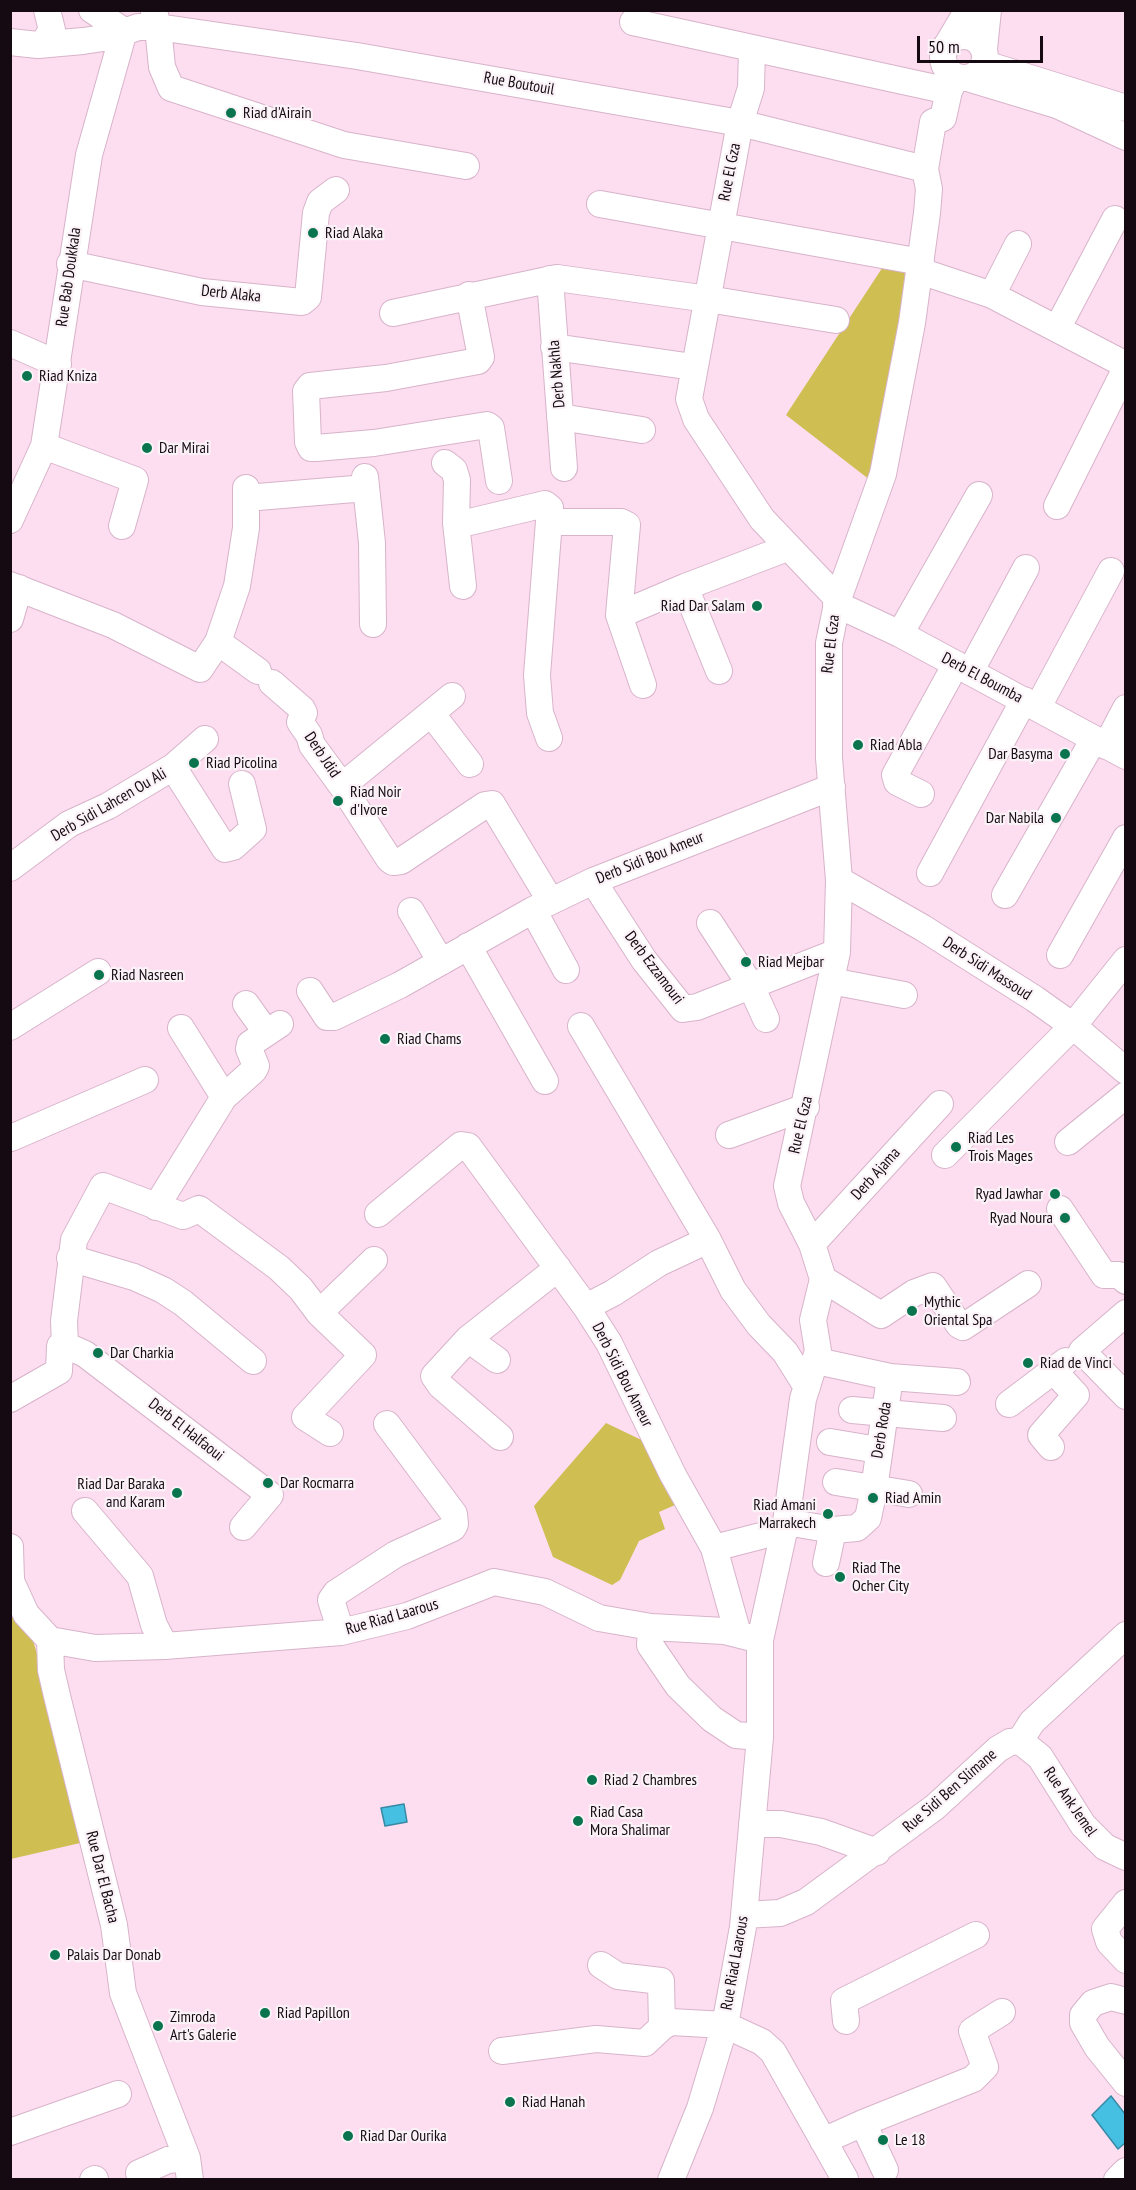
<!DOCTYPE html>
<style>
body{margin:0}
#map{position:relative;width:1136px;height:2190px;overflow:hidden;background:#fcdef0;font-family:"PT Sans Narrow",sans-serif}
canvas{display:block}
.frame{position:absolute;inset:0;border:12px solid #160a12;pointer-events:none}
.scale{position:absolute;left:917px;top:36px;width:126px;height:27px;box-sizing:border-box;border:3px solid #160a12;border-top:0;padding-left:8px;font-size:18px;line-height:21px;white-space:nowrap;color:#160a12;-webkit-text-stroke:4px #faf2f7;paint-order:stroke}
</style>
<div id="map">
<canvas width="1136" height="2190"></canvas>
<div class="frame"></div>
<div class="scale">50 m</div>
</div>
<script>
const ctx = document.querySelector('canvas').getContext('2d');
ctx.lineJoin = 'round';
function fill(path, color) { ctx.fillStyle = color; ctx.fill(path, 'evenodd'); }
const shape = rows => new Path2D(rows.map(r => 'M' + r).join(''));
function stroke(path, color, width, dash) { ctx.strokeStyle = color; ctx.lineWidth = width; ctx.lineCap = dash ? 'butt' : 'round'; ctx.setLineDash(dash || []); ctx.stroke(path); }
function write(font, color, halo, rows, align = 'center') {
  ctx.font = font + ' "PT Sans Narrow",sans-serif'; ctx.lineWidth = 4.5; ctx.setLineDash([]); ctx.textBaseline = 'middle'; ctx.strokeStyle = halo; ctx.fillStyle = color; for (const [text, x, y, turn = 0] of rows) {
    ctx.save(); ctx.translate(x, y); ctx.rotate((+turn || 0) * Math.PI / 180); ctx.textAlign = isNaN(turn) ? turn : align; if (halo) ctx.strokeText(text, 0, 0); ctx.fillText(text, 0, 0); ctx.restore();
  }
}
const green = shape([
 [888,259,912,263,870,480,786,415],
 [606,1423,654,1446,675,1505,659,1512,665,1529,639,1541,620,1580,612,1585,553,1557,534,1506],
 [10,1600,31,1634,93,1840,11,1859]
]);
const water = shape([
 [404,1804,407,1822,385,1826,381,1808,404,1804],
 [1111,2096,1125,2114,1125,2143,1118,2149,1092,2115,1111,2096]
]);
const minor = shape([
 [154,11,158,27,162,67,171,88,344,145,466,166],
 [633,22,949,91],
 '943 57a21 21 0 1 1 42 0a21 21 0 1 1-42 0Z',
 [10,42,38,45,44,42,52,30,47,10],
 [949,42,968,10],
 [38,45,83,41,110,37,138,27,158,27,357,56,740,123,925,169],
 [752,48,751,88,740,123,689,399,696,419,762,519,838,599],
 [984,49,988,10],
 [985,64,1126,108],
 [971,79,1057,105,1126,137],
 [600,204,921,262],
 [70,264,202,292,302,302,308,297,316,213,320,202,336,190],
 [920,271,992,295,1126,365],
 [550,279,564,468],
 [469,295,481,357,478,361,386,378,310,386,306,391,308,442,311,448,316,448,374,443,487,425,491,428,499,481],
 [992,295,1018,244],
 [393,313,557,278,708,299,836,320],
 [1057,329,1115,219],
 [10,343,58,364],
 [554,347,693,367],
 [560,417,642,430],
 [44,446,135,480,122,526],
 [445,463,454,470,457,480,456,523,463,586],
 [365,477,372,543,373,624],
 [246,498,366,488],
 [1057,506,1126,368],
 [10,520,44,446,89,155,124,31,92,10],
 [550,522,621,522,627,525,619,615,685,587,787,548],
 [457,525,545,504,550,508,537,675,540,713,549,738],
 [10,585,113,625,200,669,218,642,237,586,246,528,246,488],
 [685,587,719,671],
 [836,604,900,634,1126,756],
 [619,615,643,685],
 [10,619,19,588],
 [900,634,979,495],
 [218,642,258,671],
 [970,672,1026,568],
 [272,683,302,709,304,713,300,722,309,735,312,745,342,786,389,859,393,862,401,861,485,805,492,804,550,900],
 [1038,707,1111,571],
 [431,713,470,764],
 [1106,746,1126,708],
 [173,767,225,849,233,847,253,829,242,784],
 [342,786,452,696],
 [921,794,897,782,895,775,956,664],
 [10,868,69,824,108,806,173,767,205,739],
 [930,873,1024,700],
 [839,880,923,928,1035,999,1073,1026,1126,1071],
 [593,881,644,960,683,1009,697,1007,837,952],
 [1005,895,1094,739],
 [411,911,441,962],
 [710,923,751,986,766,1019],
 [468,946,545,1081],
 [1060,955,1126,838],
 [566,970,533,910,593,881,832,787],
 [831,981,904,995],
 [310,991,327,1017,334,1017,400,985,533,910],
 [246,1004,266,1032],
 [581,1026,708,1240,733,1290,759,1325,785,1352,807,1387],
 [10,1027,98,972],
 [181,1028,224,1097],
 [729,1135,806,1107],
 [11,1138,145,1080],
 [1068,1142,1126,1095],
 [945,1155,1073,1026,1126,960],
 [156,1207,224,1097,254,1070,256,1066,249,1049,250,1044,280,1024],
 [1060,1209,1104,1275,1119,1275,1126,1281],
 [378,1214,461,1145,468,1146,586,1307,609,1343,673,1475,714,1548,738,1634],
 [812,1244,940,1104],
 [70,1258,134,1277,163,1290,183,1303,253,1361],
 [823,1279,881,1315,914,1293,933,1286,959,1325,963,1327,1028,1284],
 [586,1307,613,1293,659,1263,708,1240],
 [1126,1313,1082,1351,1126,1396],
 [468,1339,497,1360],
 [65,1345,64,1321,74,1240,103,1186,183,1216,199,1209,279,1268,301,1289,319,1313],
 [890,1377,957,1382],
 [10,1399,59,1371,60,1346,65,1345,85,1354,270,1495,243,1527],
 [1009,1404,1066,1361],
 [852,1410,943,1418],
 [330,1433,305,1417,363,1355,319,1313,374,1260],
 [500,1437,441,1386,434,1376,468,1339,558,1268],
 [830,1442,878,1450],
 [1051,1447,1041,1435,1076,1395,1052,1369],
 [836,1482,909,1494],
 [85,1511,140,1576,154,1625,165,1646],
 [786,1522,833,1530,857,1528,868,1518,874,1489,890,1377,817,1361],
 [10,1547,11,1579],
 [714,1548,784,1530],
 [826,1563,833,1530],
 [10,1579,26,1614,50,1640,95,1648,165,1646,341,1632,407,1616,494,1582,545,1592,599,1618,651,1627,724,1631,760,1640],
 [651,1627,650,1645,678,1686,712,1719,736,1735,760,1737],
 [341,1632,331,1600,336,1593,396,1554,453,1528,455,1524,454,1514,387,1424],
 [50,1640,51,1670,57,1696,114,1925,123,1993,187,2158,190,2180],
 [1020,1741,1040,1757,1083,1825,1105,1847,1126,1857],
 [1020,1741,1032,1722,1126,1635],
 [752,1824,781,1824,821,1832,877,1852],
 [1126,1903,1105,1929,1109,1942,1126,1960],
 [744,1915,780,1913,806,1902,935,1807,998,1749,1010,1742,1020,1741],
 [601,1965,618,1976,661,1981,662,2027],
 [1126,2001,1111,1997,1093,2003,1083,2015,1083,2023,1097,2047,1126,2083],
 [846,2021,844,2001,976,1935],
 [502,2051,596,2039,645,2043,662,2027,671,2022,725,2025,762,2042,773,2052,845,2179],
 [863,2123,885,2170],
 [10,2132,118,2094],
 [823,2141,863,2123,973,2079,985,2067,972,2031,1002,2012],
 [93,2180,95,2179],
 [142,2180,139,2173,168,2160,187,2158],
 [671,2180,700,2108,725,2025,743,1927,760,1737,760,1640,786,1522,803,1399,818,1351,813,1320,823,1279,812,1244,791,1203,787,1186,837,952,839,880,829,758,829,643,838,599,883,474,912,323,927,213,929,189,925,169,933,122,943,118,949,91,956,77],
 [1117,2180,1126,2171]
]);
const markers = [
 [231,113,6,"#09744d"],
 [313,233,6,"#09744d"],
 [27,376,6,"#09744d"],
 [147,448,6,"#09744d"],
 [757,606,6,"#09744d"],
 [858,745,6,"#09744d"],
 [1065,754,6,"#09744d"],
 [194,763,6,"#09744d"],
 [338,801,6,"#09744d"],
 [1056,818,6,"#09744d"],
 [746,962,6,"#09744d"],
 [99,975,6,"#09744d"],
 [385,1039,6,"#09744d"],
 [956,1147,6,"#09744d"],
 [1055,1194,6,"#09744d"],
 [1065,1218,6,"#09744d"],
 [912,1311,6,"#09744d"],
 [98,1353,6,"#09744d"],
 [1028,1363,6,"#09744d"],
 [268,1483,6,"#09744d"],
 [177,1493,6,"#09744d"],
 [873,1498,6,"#09744d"],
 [828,1514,6,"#09744d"],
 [840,1577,6,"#09744d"],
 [592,1780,6,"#09744d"],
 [578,1821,6,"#09744d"],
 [55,1955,6,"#09744d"],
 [265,2013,6,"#09744d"],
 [158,2026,6,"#09744d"],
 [510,2102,6,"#09744d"],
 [348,2136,6,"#09744d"],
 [883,2140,6,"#09744d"]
];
const streetNames = [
 ["Rue Boutouil",519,84,10],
 ["Rue El Gza",730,172,-79],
 ["Rue Bab Doukkala",69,277,-82],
 ["Derb Alaka",231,294,6],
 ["Derb Nakhla",557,374,-95],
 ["Rue El Gza",831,644,-83],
 ["Derb El Boumba",982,678,28],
 ["Derb Jdid",322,755,56],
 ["Derb Sidi Lahcen Ou Ali",109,805,-30],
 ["Derb Sidi Bou Ameur",650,858,-22],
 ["Derb Ezzamouri",654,968,53],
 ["Derb Sidi Massoud",987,969,33],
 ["Rue El Gza",801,1125,-77],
 ["Derb Ajama",876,1174,-48],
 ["Derb Sidi Bou Ameur",622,1375,63],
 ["Derb El Halfaoui",186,1430,38],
 ["Derb Roda",882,1430,-81],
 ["Rue Riad Laarous",392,1617,-16],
 ["Rue Sidi Ben Slimane",950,1791,-41],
 ["Rue Ank Jemel",1070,1802,55],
 ["Rue Dar El Bacha",102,1877,76],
 ["Rue Riad Laarous",735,1963,-80]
];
const poiNames = [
 ["Riad d'Airain",243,113],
 ["Riad Alaka",325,233],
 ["Riad Kniza",39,376],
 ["Dar Mirai",159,448],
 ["Riad Dar Salam",745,606,"right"],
 ["Riad Abla",870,745],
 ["Dar Basyma",1053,754,"right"],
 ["Riad Picolina",206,763],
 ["Riad Noir",350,792],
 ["d'Ivore",350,810],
 ["Dar Nabila",1044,818,"right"],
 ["Riad Mejbar",758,962],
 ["Riad Nasreen",111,975],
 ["Riad Chams",397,1039],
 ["Riad Les",968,1138],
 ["Trois Mages",968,1156],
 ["Ryad Jawhar",1043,1194,"right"],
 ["Ryad Noura",1053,1218,"right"],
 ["Mythic",924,1302],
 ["Oriental Spa",924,1320],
 ["Dar Charkia",110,1353],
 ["Riad de Vinci",1040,1363],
 ["Dar Rocmarra",280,1483],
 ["Riad Dar Baraka",165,1484,"right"],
 ["and Karam",165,1502,"right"],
 ["Riad Amin",885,1498],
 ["Riad Amani",816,1505,"right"],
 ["Marrakech",816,1523,"right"],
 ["Riad The",852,1568],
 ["Ocher City",852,1586],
 ["Riad 2 Chambres",604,1780],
 ["Riad Casa",590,1812],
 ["Mora Shalimar",590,1830],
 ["Palais Dar Donab",67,1955],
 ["Riad Papillon",277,2013],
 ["Zimroda",170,2017],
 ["Art's Galerie",170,2035],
 ["Riad Hanah",522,2102],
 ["Riad Dar Ourika",360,2136],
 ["Le 18",895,2140]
];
fill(green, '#cfbe52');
fill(water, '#45c0e3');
stroke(water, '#3789a4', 1.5);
stroke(minor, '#d8b3ca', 28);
stroke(minor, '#fff', 26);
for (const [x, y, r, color] of markers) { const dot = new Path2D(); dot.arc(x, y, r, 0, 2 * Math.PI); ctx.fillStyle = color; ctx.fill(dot); stroke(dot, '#faf2f7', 2); }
write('16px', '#160a12', '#faf2f7', streetNames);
write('16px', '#160a12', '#faf2f7', poiNames, 'left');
</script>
